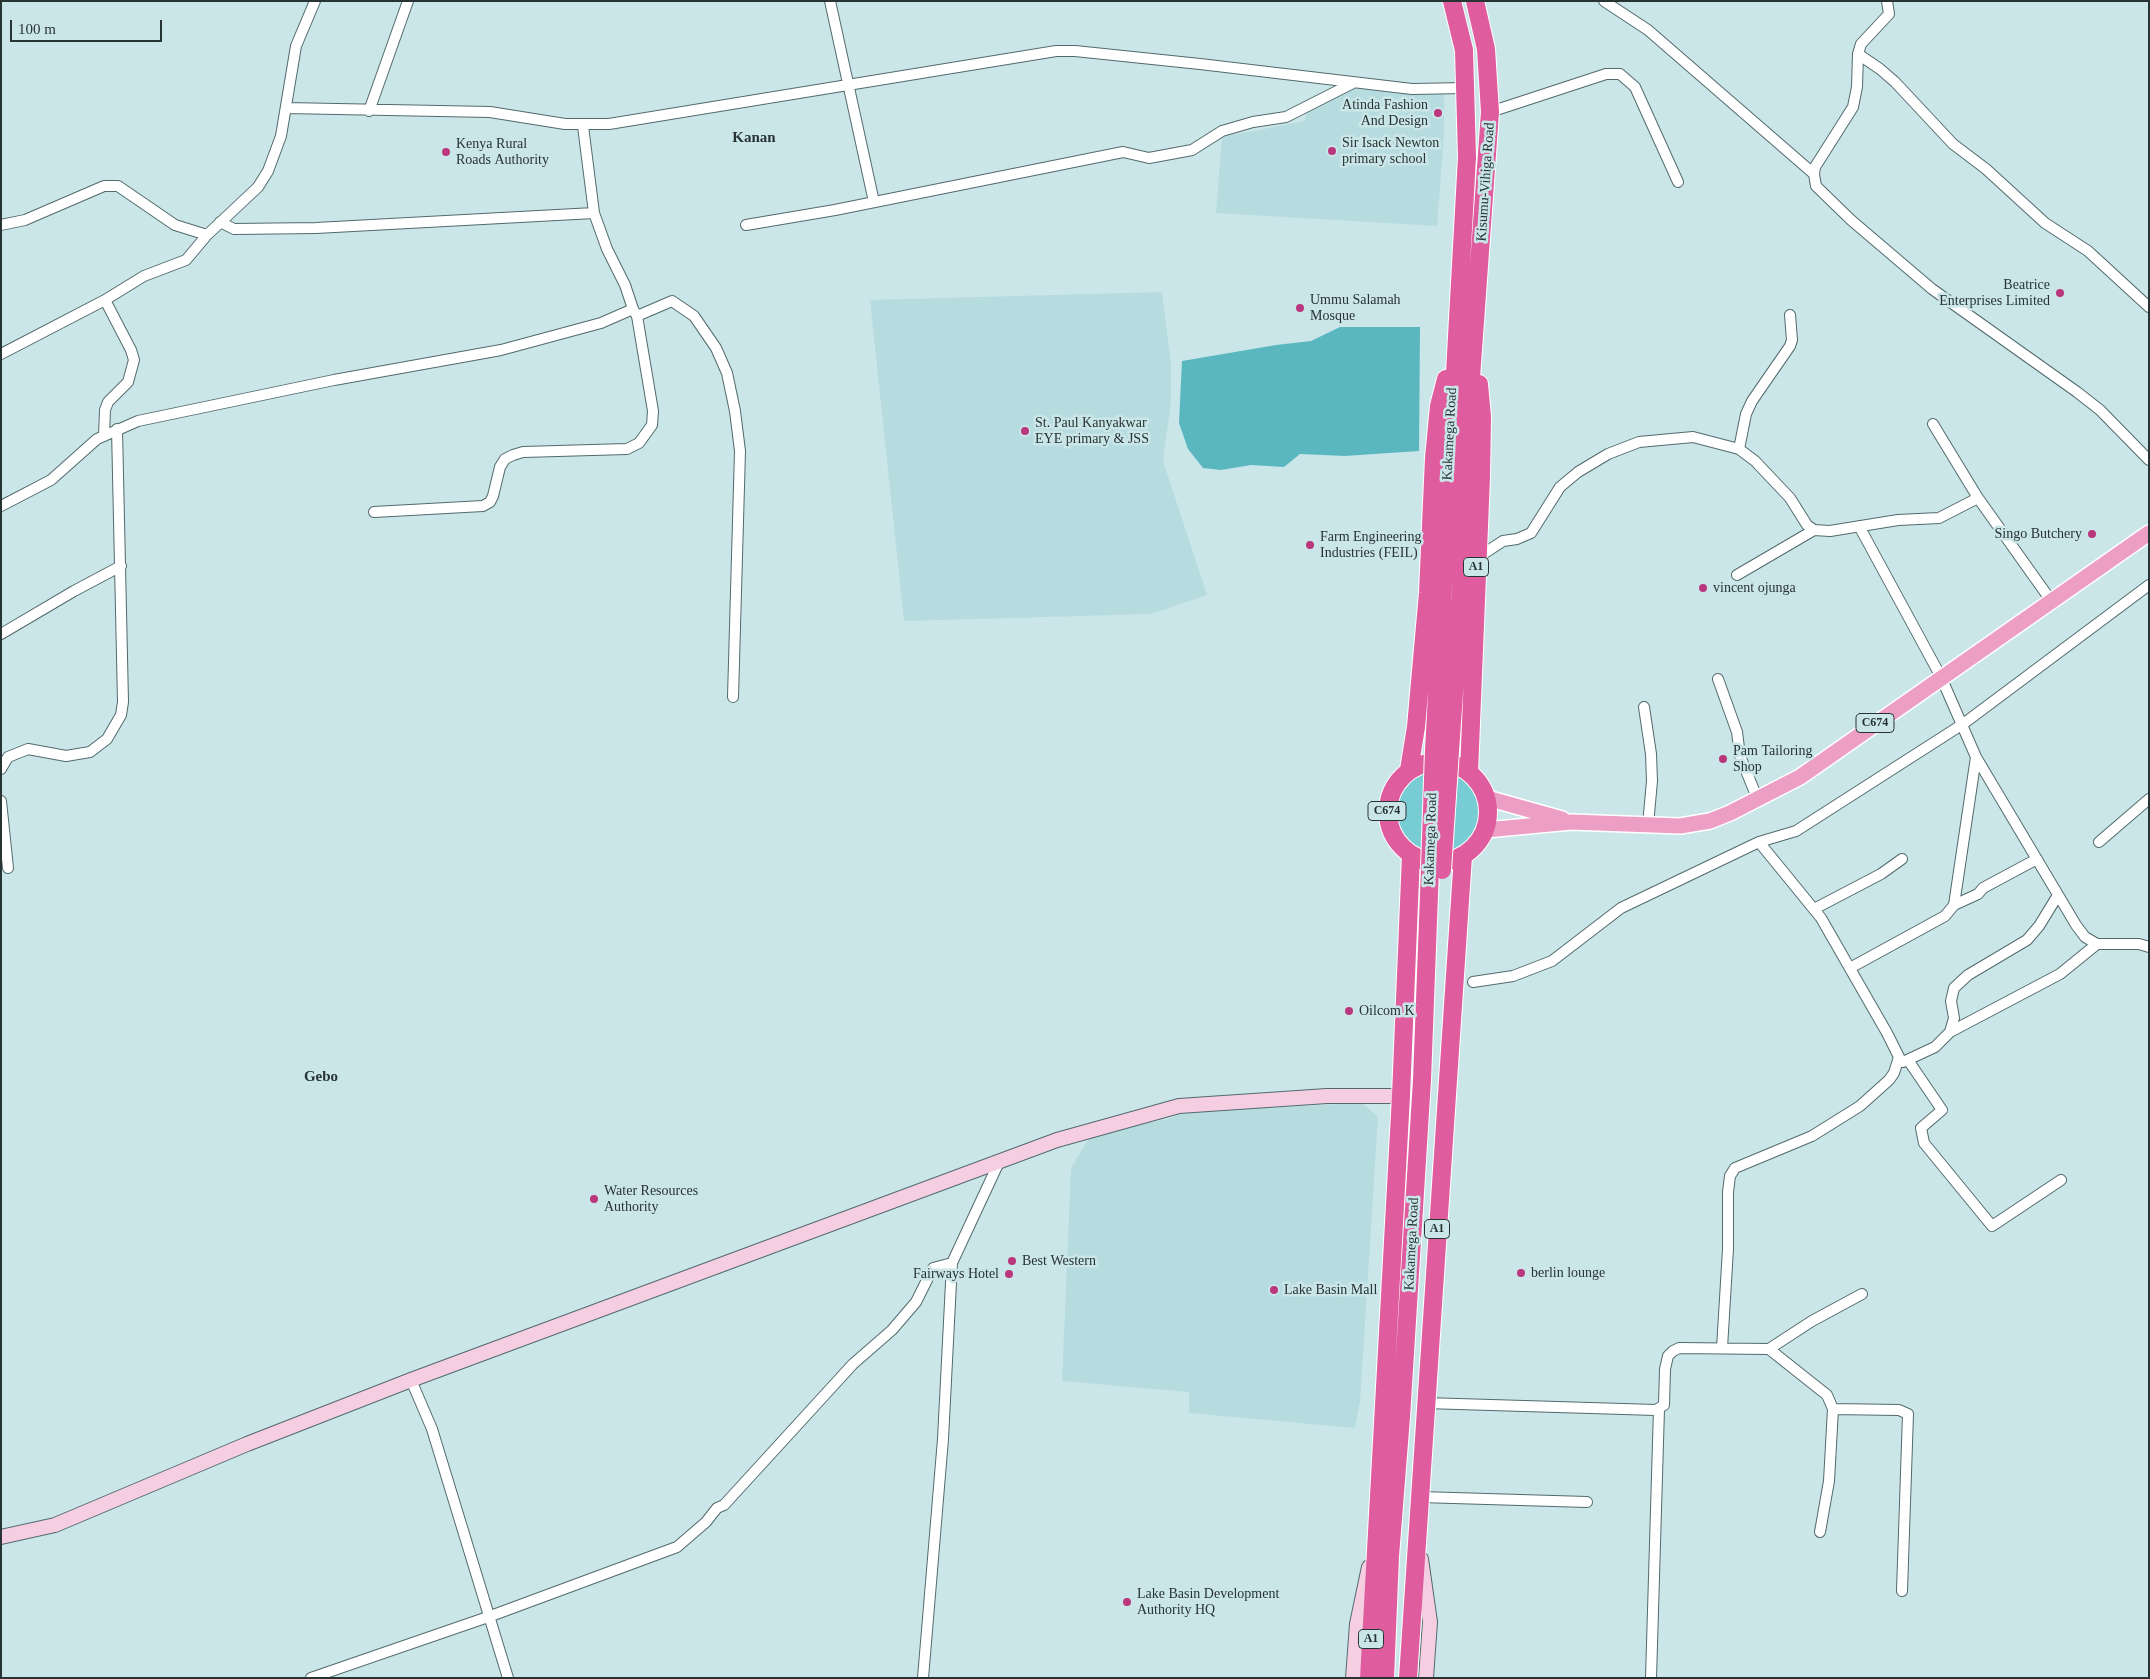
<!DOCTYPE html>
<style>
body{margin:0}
#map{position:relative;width:2150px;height:1679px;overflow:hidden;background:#cbe6e9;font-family:"Times New Roman",serif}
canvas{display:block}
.frame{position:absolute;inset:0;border:2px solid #283334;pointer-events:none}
.scale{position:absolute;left:10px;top:20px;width:152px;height:22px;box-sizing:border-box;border:2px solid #283334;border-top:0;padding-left:6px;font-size:15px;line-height:18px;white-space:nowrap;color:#283334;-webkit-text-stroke:4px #cbe6e9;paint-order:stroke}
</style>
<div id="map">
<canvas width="2150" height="1679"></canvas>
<div class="frame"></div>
<div class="scale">100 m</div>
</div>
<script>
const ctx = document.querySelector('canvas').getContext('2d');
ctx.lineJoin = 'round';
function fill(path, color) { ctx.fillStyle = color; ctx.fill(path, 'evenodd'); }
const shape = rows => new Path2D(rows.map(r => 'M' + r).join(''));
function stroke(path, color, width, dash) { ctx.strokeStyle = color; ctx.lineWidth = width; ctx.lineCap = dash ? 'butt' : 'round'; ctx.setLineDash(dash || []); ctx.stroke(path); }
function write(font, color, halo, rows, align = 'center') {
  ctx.font = font + ' "Times New Roman",serif'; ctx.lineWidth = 5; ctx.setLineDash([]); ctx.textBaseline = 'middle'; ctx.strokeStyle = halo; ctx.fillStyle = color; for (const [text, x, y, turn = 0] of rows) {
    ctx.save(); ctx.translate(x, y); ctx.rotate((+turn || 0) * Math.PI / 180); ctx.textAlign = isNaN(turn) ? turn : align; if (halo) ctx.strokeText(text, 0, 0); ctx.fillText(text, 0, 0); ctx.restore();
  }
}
const built = shape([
 [1358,87,1444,93,1444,135,1437,226,1216,213,1222,137,1305,121,1307,110],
 [1162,292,1171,363,1171,401,1163,461,1207,595,1151,614,904,621,870,300],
 [1362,1103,1378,1117,1360,1401,1355,1428,1189,1413,1189,1392,1062,1381,1071,1168,1090,1137,1120,1128,1168,1119,1185,1112]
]);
const green = shape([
 '1397 812a42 42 0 1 1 84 0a42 42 0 1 1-84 0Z'
]);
const forest = shape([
 [1340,327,1420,327,1419,451,1345,456,1300,454,1284,467,1251,465,1221,470,1203,468,1188,449,1179,423,1182,361,1276,345,1311,341]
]);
const street = shape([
 [830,1,874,202],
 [1604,1,1648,30,1814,174],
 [1887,1,1889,14,1861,44,1858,54,1857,87,1853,107,1815,167,1814,174,1816,186,1851,220,1932,289,2077,392,2100,410,2149,460],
 [1858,54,1880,69,1895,82,1953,144,1986,169,2045,223,2088,251,2149,307],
 [286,108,490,112,565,124,609,124,1056,51,1075,51,1200,64,1412,89,1465,88],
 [369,111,408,1],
 [1490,112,1606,74,1620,74,1635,87,1678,182],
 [583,126,594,213,607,249,625,285,633,309],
 [220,222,234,229,316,228,594,213],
 [1,225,25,220,104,186,118,186,175,225,207,235],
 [746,225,835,210,1123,152,1149,158,1192,150,1222,131,1253,122,1286,117,1353,83],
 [1,354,105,300,144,276,186,260,207,235,258,187,268,171,281,136,296,46,315,1],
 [1933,424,1978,498],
 [104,436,105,410,108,402,128,382,134,360,131,350,105,300],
 [1739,449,1746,414,1752,401,1790,346,1792,340,1790,315],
 [1,506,51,480,97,439,138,421,334,380,501,350,601,323,633,309,637,316,672,301,694,316,716,348,727,373,735,411,740,451,733,697],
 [374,512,483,506,490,502,493,496,500,467,505,459,513,455,523,452,627,449,639,443,652,425,653,411,637,316],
 [1859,526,1941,677,1976,757,2076,925,2085,937,2097,944,2139,944,2149,947],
 [1477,558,1503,541,1517,539,1531,533,1560,487,1578,472,1608,454,1639,442,1693,437,1739,449,1755,461,1790,498,1807,525,1814,530,1830,531,1898,520,1939,518,1978,498,2052,602],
 [1737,575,1814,530],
 [1,634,74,591,121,566],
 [1718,679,1737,732,1740,756,1758,800],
 [1644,707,1651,754,1652,781,1648,825],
 [1,769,8,757,28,749,66,756,90,752,107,739,121,715,123,702,117,429],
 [1,801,8,868],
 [2099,842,2149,799],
 [1954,905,1978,894,1983,888,2037,859],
 [1814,909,1881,874,1902,859],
 [1850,968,1945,916,1954,905,1976,757],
 [1473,982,1513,976,1552,961,1621,908,1759,842,1796,831,1963,724,2149,585],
 [1950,1032,2060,974,2097,944],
 [1908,1060,1942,1110,1921,1128,1924,1143,1992,1226,2061,1180],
 [1903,1062,1935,1047,1950,1032,1954,1018,1951,1001,1954,988,1968,975,2027,940,2039,926,2058,895],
 [1722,1348,1728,1249,1728,1192,1730,1176,1735,1168,1812,1136,1860,1106,1889,1080,1894,1073,1899,1057,1887,1033,1821,918,1759,842],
 [1769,1349,1812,1321,1862,1294],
 [411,1380,432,1429,508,1678],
 [1425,1403,1656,1410,1664,1405,1665,1369,1668,1356,1673,1351,1679,1348,1769,1349,1827,1395,1833,1409,1829,1481,1820,1532],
 [1833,1409,1899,1410,1908,1414,1902,1591],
 [1420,1497,1587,1502],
 [311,1678,488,1617,677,1547,706,1522,717,1508,724,1505,853,1364,892,1330,916,1302,933,1268,952,1263],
 [923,1678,943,1439,952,1263,1000,1160],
 [1651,1678,1659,1409]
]);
const secondary = shape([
 [1,1537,55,1525,247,1444,411,1380,1057,1140,1179,1106,1327,1096,1401,1096],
 [1421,1559,1430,1622,1426,1678],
 [1353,1678,1357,1624,1369,1567]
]);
const primary = shape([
 [1487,798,1562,819],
 [1486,830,1571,822,1680,826,1710,821,1730,813,1800,777,2149,533]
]);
const highway = shape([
 [1434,750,1467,157,1464,50,1452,1],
 [1450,751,1461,592,1468,419,1490,112,1486,49,1475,1],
 '1388 812a50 50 0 1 1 100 0a50 50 0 1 1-100 0Z',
 [1409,770,1416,727,1428,593,1434,458,1439,406,1446,379],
 [1469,772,1481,477,1482,417,1479,384],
 [1369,1678,1401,1096,1411,855],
 [1385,1678,1390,1556,1401,1417,1422,1080,1430,868],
 [1408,1678,1463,856]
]);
const highwayBridge = shape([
 [1430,868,1434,750],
 [1442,870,1450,751]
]);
const markers = [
 [1438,113,5,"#ba367d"],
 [1332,151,5,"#ba367d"],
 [446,152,5,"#ba367d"],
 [2060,293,5,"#ba367d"],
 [1300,308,5,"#ba367d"],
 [1025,431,5,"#ba367d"],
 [2092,534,5,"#ba367d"],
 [1310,545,5,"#ba367d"],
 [1703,588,5,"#ba367d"],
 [1723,759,5,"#ba367d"],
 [1349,1011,5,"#ba367d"],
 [594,1199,5,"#ba367d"],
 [1012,1261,5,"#ba367d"],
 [1521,1273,5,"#ba367d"],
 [1009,1274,5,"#ba367d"],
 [1274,1290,5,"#ba367d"],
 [1127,1602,5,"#ba367d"]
];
const shields = [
 [1476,567,25],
 [1875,723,38],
 [1387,811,38],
 [1437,1229,25],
 [1371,1639,25]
];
const shieldNames = [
 ["A1",1476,567],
 ["C674",1875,723],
 ["C674",1387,811],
 ["A1",1437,1229],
 ["A1",1371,1639]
];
const poiNames = [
 ["Atinda Fashion",1428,105,"right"],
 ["And Design",1428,121,"right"],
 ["Sir Isack Newton",1342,143],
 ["primary school",1342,159],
 ["Kenya Rural",456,144],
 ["Roads Authority",456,160],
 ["Beatrice",2050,285,"right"],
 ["Enterprises Limited",2050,301,"right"],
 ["Ummu Salamah",1310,300],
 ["Mosque",1310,316],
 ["St. Paul Kanyakwar",1035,423],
 ["EYE primary & JSS",1035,439],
 ["Singo Butchery",2082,534,"right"],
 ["Farm Engineering",1320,537],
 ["Industries (FEIL)",1320,553],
 ["vincent ojunga",1713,588],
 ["Pam Tailoring",1733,751],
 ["Shop",1733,767],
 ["Oilcom K",1359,1011],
 ["Water Resources",604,1191],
 ["Authority",604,1207],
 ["Best Western",1022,1261],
 ["berlin lounge",1531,1273],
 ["Fairways Hotel",999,1274,"right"],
 ["Lake Basin Mall",1284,1290],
 ["Lake Basin Development",1137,1594],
 ["Authority HQ",1137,1610]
];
const streetNames = [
 ["Kisumu-Vihiga Road",1486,182,-86],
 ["Kakamega Road",1450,434,-87],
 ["Kakamega Road",1431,839,-88],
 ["Kakamega Road",1412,1244,-87]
];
const neighbourhoodNames = [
 ["Kanan",754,138],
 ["Gebo",321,1077]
];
fill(built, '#b7dce0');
fill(green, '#78ccd4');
fill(forest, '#5ab7c0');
stroke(street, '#526a6d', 12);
stroke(secondary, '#526a6d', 16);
stroke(primary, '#fff', 18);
stroke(highway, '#fff', 20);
stroke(street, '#fff', 10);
stroke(secondary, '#f5cee2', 14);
stroke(primary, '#ec9ec5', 15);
stroke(highway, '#df5d9e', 18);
stroke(highwayBridge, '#fff', 20, []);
stroke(highwayBridge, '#df5d9e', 18);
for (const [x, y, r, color] of markers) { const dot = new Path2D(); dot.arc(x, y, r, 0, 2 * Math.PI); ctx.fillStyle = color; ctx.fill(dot); stroke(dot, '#cbe6e9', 2); }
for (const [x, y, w] of shields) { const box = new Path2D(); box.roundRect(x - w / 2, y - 9.5, w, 19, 4); ctx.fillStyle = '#cbe6e9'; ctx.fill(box); stroke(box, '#283334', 1); }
write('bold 12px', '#283334', null, shieldNames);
write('14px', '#283334', '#cbe6e9', poiNames, 'left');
write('14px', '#283334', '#cbe6e9', streetNames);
write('bold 15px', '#283334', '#cbe6e9', neighbourhoodNames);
</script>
